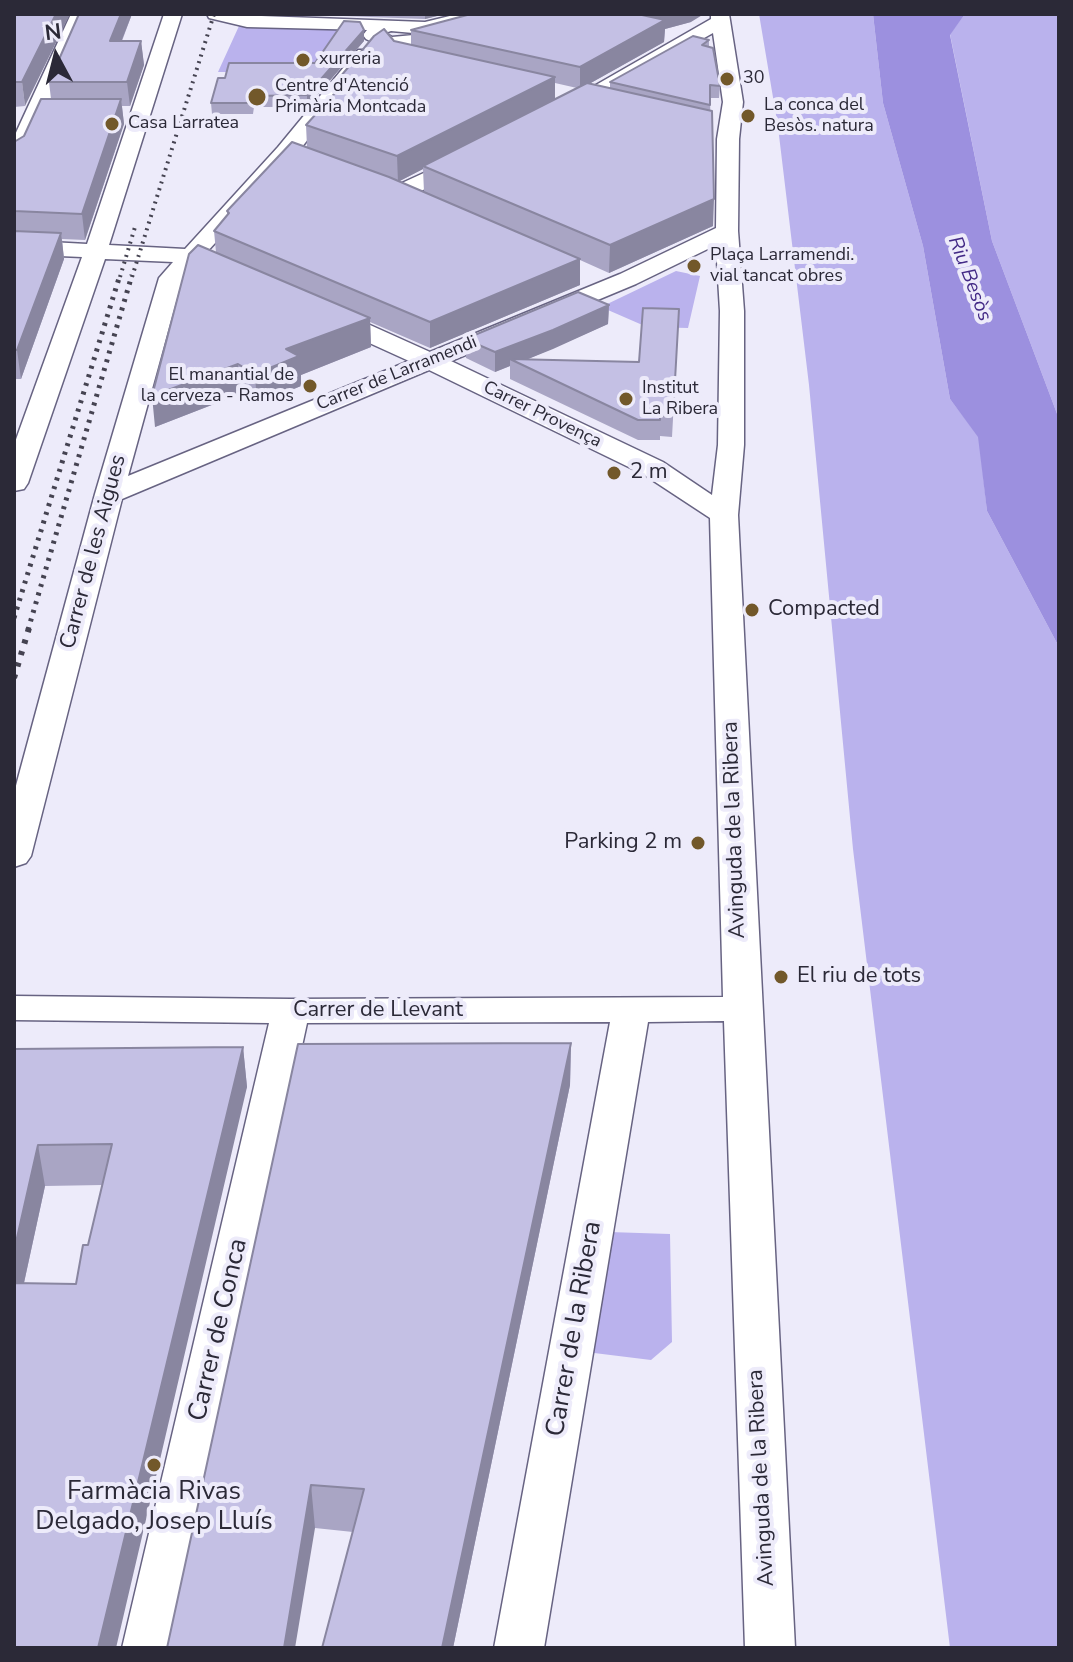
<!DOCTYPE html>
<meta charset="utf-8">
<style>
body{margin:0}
#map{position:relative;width:1073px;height:1662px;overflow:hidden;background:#edebfa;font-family:"Nunito Sans",sans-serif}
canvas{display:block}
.frame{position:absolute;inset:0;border:16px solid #2b2937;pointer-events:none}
.north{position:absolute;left:16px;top:16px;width:80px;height:80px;-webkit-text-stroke:6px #edebfa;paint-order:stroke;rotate:353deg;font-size:22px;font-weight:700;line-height:32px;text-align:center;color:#2b2937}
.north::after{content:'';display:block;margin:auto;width:28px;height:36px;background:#2b2937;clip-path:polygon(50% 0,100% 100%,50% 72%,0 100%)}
</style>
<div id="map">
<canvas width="1073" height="1662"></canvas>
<div class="frame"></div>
<div class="north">N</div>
</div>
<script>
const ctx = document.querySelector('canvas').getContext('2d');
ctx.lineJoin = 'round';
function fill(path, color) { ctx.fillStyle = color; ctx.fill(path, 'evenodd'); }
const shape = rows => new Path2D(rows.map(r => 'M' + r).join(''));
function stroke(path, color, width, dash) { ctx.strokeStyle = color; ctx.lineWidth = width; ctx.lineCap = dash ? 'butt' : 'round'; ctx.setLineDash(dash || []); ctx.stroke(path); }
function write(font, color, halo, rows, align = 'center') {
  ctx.font = font + ' "Nunito Sans",sans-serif'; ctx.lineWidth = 8; ctx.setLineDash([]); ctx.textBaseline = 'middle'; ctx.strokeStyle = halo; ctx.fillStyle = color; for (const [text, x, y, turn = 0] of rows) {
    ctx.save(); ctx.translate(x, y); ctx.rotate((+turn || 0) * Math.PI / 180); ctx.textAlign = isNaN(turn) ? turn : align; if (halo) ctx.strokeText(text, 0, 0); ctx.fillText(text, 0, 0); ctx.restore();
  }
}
const green = shape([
 [759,14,873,14,883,103,923,246,950,399,979,437,987,511,1059,647,1059,1648,950,1648,853,849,809,385,778,127],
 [965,14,1059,14,1059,419,992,241,950,34],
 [239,26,337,30,359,35,312,72,218,72],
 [676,271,700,276,688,328,647,327,601,307],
 [609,1232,670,1234,672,1342,651,1360,586,1352]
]);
const water = shape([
 [873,14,965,14,950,35,992,241,1059,419,1059,647,987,511,978,437,950,399,923,246,883,103]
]);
const minor = shape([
 [71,14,89,14,25,160,14,166,14,137,71,14],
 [164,14,182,14,109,245,185,249,278,147,358,50,372,50,375,54,294,157,205,254,216,262,212,267,194,266,182,280,128,476,409,361,321,321,318,316,321,311,339,311,430,352,620,274,716,228,717,139,723,102,713,33,571,113,557,113,554,109,711,19,711,14,729,14,743,102,739,139,738,231,744,311,744,445,738,515,795,1648,745,1648,724,1021,648,1022,544,1648,494,1648,610,1022,307,1023,172,1648,122,1648,269,1023,14,1020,14,996,291,999,723,997,710,518,643,474,429,370,122,499,31,856,26,863,14,867,14,793,95,494,159,278,173,262,105,259,28,483,24,489,14,491,14,445,82,257,14,254,14,240,87,244,164,14],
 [716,245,720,311,718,445,712,495,663,462,451,361,636,284,716,245],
 [207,14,425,22,458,14,526,14,524,18,412,49,382,47,366,39,363,35,367,30,247,27,209,18,207,14],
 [391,31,424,34,392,37,385,33,391,31],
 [463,155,474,161,471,166,407,198,399,200,388,193,391,188,463,155]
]);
const railFar2 = shape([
 [120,277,135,227],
 [132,277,214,14]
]);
const railFar1 = shape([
 [14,618,120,275],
 [28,630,132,275]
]);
const rail = shape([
 [14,678,29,628]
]);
const wall = shape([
 [14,14,25,106,14,107,16,124,14,130],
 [79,14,132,14,122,41,141,41,144,65,130,106,122,106,124,124,85,240,62,239,64,259,21,379,14,379,14,142,24,136,51,99,49,82],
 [289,14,445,14,425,19],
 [691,22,665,29,664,42,589,84,610,88,610,82,709,40,709,47,720,86,719,98,710,98,713,226,609,273,580,260,580,285,430,348,370,322,371,347,301,375,301,386,257,404,240,394,155,427,216,252,214,231,227,216,227,211,307,147,306,125,336,92,336,82,394,41,411,45,411,30],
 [555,83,577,88,555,99],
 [423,169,424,192,399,181],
 [364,30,364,41,307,107,254,107,253,114,212,114,211,103,225,78,315,63],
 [609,305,608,324,526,360,639,362,679,309,672,437,660,436,660,440,638,440,510,379,510,366,495,372,466,358,465,339],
 [571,1043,570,1085,453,1648,322,1648,353,1532,315,1528,167,1648],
 [243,1047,247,1087,14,1648,14,1049],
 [102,1185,88,1245,76,1284,24,1283,45,1186]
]);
const shadedWall = shape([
 [56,14,70,14,25,106,22,82],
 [121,14,132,14,112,65,110,41],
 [425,14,445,14,425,19],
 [645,14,704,14,691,22,665,29,664,42,580,89,580,67,642,15],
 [364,30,364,41,307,107,307,95],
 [141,41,144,65,130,106,127,82],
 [555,77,555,101,423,166,423,169,398,182,397,156],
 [121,99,124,124,85,240,82,214],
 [14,106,16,124,14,130],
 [714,199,713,226,609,273,610,245],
 [61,233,64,259,21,379,17,350],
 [580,259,580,285,430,348,430,322],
 [609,305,608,324,553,349,518,363,510,359,510,366,495,372,495,352],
 [370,318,371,347,301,375,301,386,257,404,255,374,286,349],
 [238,364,240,394,155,427,152,396],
 [571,1043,570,1085,453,1648,442,1648],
 [243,1047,247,1087,116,1648,98,1648],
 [38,1145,45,1186,15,1324,14,1251],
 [311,1485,315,1528,295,1648,284,1648]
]);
const building = shape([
 [14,14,56,14,22,82,14,82,14,14],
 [79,14,121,14,110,41,141,41,127,82,49,82,79,14],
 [471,14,645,14,642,15,665,20,580,67,411,30,471,14],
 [344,21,360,22,364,30,307,95,254,96,252,103,211,103,218,78,225,78,229,63,315,63,344,21],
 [384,29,394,41,555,77,397,156,306,125,345,82,336,82,374,36,384,29],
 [693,36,709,40,702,45,713,48,720,86,710,85,710,105,610,82,693,36],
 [587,83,712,111,714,199,610,245,423,166,587,83],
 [41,99,121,99,82,214,14,211,14,142,24,136,41,99],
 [292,142,389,177,580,259,430,322,214,231,229,213,227,211,292,142],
 [14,231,61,233,17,350,14,350,14,231],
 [198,245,370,318,286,349,299,356,255,374,238,364,152,396,189,254,198,245],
 [578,292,609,305,553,330,495,352,465,339,578,292],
 [643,308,679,309,673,416,660,416,660,420,638,420,510,359,639,362,643,308],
 [571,1043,442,1648,322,1648,364,1489,311,1485,284,1648,167,1648,298,1044,571,1043],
 [243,1047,98,1648,14,1648,14,1283,76,1284,83,1245,88,1245,112,1144,38,1145,14,1251,14,1049,243,1047]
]);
const markers = [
 [303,60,8,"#72582a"],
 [727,79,8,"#72582a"],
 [257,97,10,"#72582a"],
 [748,116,8,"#72582a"],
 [112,124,8,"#72582a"],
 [694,266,8,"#72582a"],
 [310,386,8,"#72582a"],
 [626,399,8,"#72582a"],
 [614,473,8,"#72582a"],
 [752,610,8,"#72582a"],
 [698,843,8,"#72582a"],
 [781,977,8,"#72582a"],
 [154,1465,8,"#72582a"]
];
const farPoinames = [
 ["xurreria",319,60],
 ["30",743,79],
 ["Centre d'Atenció",275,87],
 ["Primària Montcada",275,108],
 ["La conca del",764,106],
 ["Besòs. natura",764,127],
 ["Casa Larratea",128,124],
 ["Plaça Larramendi.",710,256],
 ["vial tancat obres",710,277],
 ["El manantial de",294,376,"right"],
 ["la cerveza - Ramos",294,397,"right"],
 ["Institut",642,389],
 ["La Ribera",642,410]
];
const farStreetnames = [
 ["Carrer de Larramendi",397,374,-22],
 ["Carrer Provença",542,415,26]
];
const farWaternames = [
 ["Riu Besòs",969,279,69]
];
const poiNames = [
 ["2 m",630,473],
 ["Compacted",768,610],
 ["Parking 2 m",682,843,"right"],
 ["El riu de tots",797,977]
];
const streetNames = [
 ["Carrer de les Aigues",94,552,-75],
 ["Avinguda de la Ribera",735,830,-92],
 ["Carrer de Llevant",378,1011],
 ["Avinguda de la Ribera",762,1478,-93]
];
const nearStreetnames = [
 ["Carrer de la Ribera",575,1329,-80],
 ["Carrer de Conca",219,1330,-77]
];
const nearPoinames = [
 ["Farmàcia Rivas",154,1493],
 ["Delgado, Josep Lluís",154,1523]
];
fill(green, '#bab2ed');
fill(water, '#9c90df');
stroke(minor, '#676382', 3);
fill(minor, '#fff');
stroke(railFar2, '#454351', 4, [2, 5]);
stroke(railFar1, '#454351', 5, [3, 6]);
stroke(rail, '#454351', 6, [4, 8]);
fill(wall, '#a9a5c4');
fill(shadedWall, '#8986a0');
fill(building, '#c4c0e4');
stroke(building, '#8986a0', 2);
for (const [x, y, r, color] of markers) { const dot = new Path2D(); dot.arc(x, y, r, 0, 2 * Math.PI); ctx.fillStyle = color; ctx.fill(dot); stroke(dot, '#edebfa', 3); }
write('18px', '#2b2937', '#edebfa', farPoinames, 'left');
write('18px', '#2b2937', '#edebfa', farStreetnames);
write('italic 20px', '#432a86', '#edebfa', farWaternames);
write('22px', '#2b2937', '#edebfa', poiNames, 'left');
write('22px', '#2b2937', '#edebfa', streetNames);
write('26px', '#2b2937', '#edebfa', nearStreetnames);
write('26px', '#2b2937', '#edebfa', nearPoinames);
</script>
